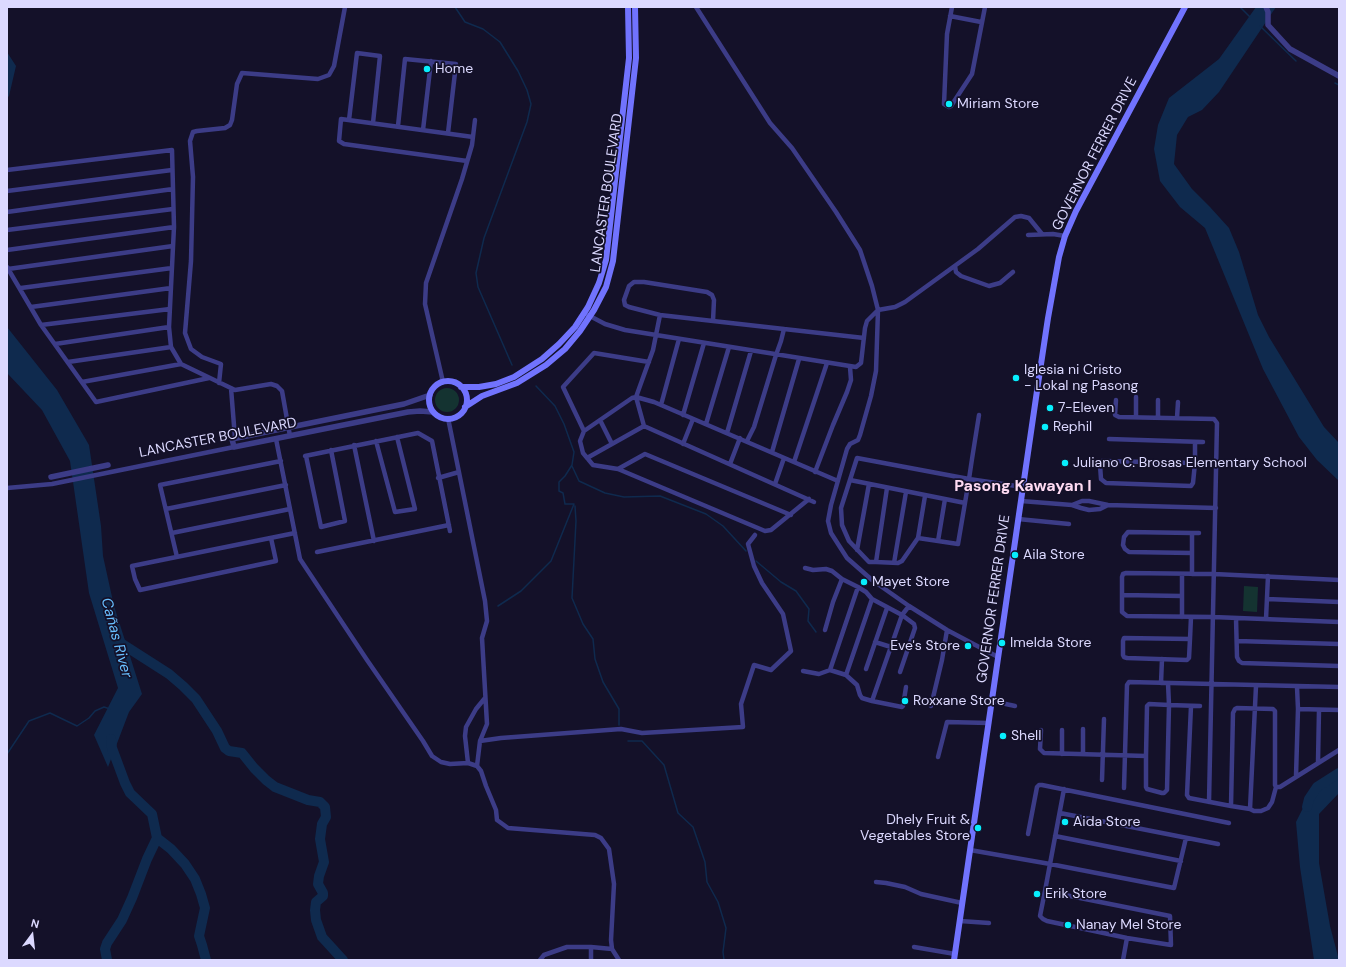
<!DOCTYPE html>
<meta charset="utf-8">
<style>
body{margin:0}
#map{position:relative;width:1346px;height:967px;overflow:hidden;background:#141129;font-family:"DM Sans",sans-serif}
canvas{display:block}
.frame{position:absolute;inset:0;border:8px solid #dcd9ff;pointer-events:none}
.north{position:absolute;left:12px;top:915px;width:40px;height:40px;-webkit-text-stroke:3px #141129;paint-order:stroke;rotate:15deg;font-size:11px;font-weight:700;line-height:16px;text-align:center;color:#dcd9ff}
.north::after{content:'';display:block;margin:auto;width:14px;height:18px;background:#dcd9ff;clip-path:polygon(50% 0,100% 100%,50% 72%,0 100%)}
</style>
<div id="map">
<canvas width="1346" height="967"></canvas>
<div class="frame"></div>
<div class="north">N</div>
</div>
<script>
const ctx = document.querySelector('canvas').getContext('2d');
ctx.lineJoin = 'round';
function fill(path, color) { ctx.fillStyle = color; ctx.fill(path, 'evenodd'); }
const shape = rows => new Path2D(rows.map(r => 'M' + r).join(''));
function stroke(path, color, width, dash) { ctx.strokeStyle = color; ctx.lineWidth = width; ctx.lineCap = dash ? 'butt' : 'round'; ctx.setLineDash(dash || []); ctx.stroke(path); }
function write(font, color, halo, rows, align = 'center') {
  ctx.font = font + ' "DM Sans",sans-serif'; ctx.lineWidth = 3.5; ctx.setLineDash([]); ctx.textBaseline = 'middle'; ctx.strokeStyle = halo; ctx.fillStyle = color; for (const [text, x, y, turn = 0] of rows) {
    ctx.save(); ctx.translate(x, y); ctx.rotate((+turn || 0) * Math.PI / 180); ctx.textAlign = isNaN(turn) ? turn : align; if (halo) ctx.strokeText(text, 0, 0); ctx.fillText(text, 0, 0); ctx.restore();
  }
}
const green = shape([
 '435 400a12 12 0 1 1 24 0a12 12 0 1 1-24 0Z',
 [1244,586,1258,587,1257,612,1243,611]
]);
const water = shape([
 [1256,7,1276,7,1219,92,1202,110,1188,117,1177,135,1174,164,1192,189,1210,207,1229,228,1239,252,1258,315,1269,337,1324,427,1339,443,1339,481,1317,460,1299,437,1263,369,1205,228,1180,207,1160,181,1154,149,1158,125,1169,98,1219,59],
 [7,52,16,66,9,96,7,98],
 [7,327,57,390,89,445,101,526,103,556,114,606,142,694,129,712,108,767,94,735,118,688,89,593,70,461,42,410,7,373],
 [1339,775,1339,793,1319,814,1319,863,1330,926,1339,960,1314,960,1300,867,1296,822,1308,798]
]);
const stream = shape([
 [455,7,465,22,483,29,500,42,518,71,527,90,531,104,527,122,484,238,476,273,478,287,512,365],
 [1240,7,1250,17],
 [1260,26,1296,61],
 [1335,83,1339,85],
 [572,466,579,481,605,493,624,497,660,496,706,514,723,526,746,551],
 [575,506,576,521,572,598,583,624,593,639,595,659,603,682,619,709,619,725],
 [756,561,781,582,796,591,809,609,808,621,816,632],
 [498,606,521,591,551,561,574,504,565,504,563,493,559,491,559,482,565,476,572,465,574,452,564,424,555,406,536,386],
 [628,741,642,741,664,765,678,813,693,827,705,862,707,882,718,902,726,928,723,952,724,960],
 [7,754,29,721,50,713,77,726,89,718,95,711,104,707,110,709]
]);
const river = shape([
 [119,642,169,674,183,686,196,699,217,731,225,748,229,751,242,753,254,768,266,780,275,787,308,800,320,802,325,807,326,817,322,824,320,839,324,862,319,876,318,884,323,893,323,896,316,902,315,910,316,920,322,937,343,960],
 [1307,807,1309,799,1317,787,1339,773],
 [157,838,171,849,185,864,195,879,201,894,205,908,199,936,202,945,206,960],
 [107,960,105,949,107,943,122,920,132,898,147,859,157,838,152,814,130,793,125,783,112,748,111,739]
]);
const minor = shape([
 [696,7,770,123,792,148,836,212,860,250,872,286,878,310,876,371,871,396,860,435,858,440,850,444,847,449,831,505,828,521,831,533,847,558,872,580,909,606,947,630,998,657],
 [952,7,947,34,944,104,949,107,951,106,972,74,985,7],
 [950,16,981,22],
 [349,120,357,53,380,56,373,123],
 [398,126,405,59,456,64,448,133],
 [423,130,431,61],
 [467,161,344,144,339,141,341,119,473,137],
 [7,170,172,150,174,227,169,327,171,347,181,364,235,390,271,384,277,386,282,391,290,436],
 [7,191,172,170],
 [7,212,173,189],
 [7,230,173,209],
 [1028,235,1053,234,1065,236],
 [7,250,174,227],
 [955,266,956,272,961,276,989,286,1000,283,1013,272],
 [7,267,41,325,96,402,209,378],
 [8,269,173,246],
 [21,288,172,268],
 [31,307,171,288],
 [588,315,605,324,625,330,856,367,861,363,865,328,867,321,878,310,895,307,905,302,978,249,1015,217,1021,216,1029,218,1042,234],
 [713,321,714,300,712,295,707,292,644,282,634,282,629,286,624,300,625,305,629,307,660,315,713,321,784,329,864,338],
 [41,325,170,309],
 [55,344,169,327],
 [68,362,171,347],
 [82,382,181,364],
 [443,382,425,304,426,283,462,179,472,145,475,120],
 [219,383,221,364,202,357,191,349,185,333,191,261,193,177,190,141,193,132,197,131,225,128,230,125,232,120,237,84,242,73,318,79,329,75,334,66,345,7],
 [231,388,235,438],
 [1116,400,1115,415,1119,417,1214,419,1217,423,1209,802],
 [1158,400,1158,418],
 [661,405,679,339],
 [683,415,704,343],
 [979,415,972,459,969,479,965,503,958,544,918,538,902,561,898,563,876,562,869,562,849,541,842,525,841,508,857,458,969,479,1023,487],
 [1136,417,1136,397],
 [448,418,485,601,487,621,482,638,487,724,480,741,477,766],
 [1177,418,1178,402],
 [600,420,612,444],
 [706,424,729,347],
 [644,426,636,397,653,350,660,315],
 [584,431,563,387,594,353,649,362],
 [727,433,751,351],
 [276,439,300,559,367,660,423,741,432,756,441,762,450,764,468,763,477,766,481,771,486,786,496,810,497,820,508,828,595,835,601,838,609,849,614,884,611,940,612,949,619,960],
 [1109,439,1203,442],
 [376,441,395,512,415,509,397,437],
 [747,441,754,427,776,355,781,341,784,329],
 [1195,442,1195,463,1193,483,1191,486,1106,483,1101,479,1100,465,1102,461,1195,463,1217,464],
 [683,444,693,419],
 [354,445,374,541],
 [772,452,799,359],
 [305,456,418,433,432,441,450,531],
 [306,456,321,527,345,521,331,450],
 [587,458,644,426,814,502],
 [794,462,827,363],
 [730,464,740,438],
 [618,469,645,454,791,515],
 [815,472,833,425,847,392,851,380,850,367],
 [438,478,459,472],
 [850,480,965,503],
 [775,484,784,458],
 [7,488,52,484,234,447],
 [809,499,771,530,765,531,618,469,593,465,583,453,580,441,584,431,632,398,636,397,654,402,838,481],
 [1021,501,1072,505,1081,508,1089,510,1100,509,1108,505],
 [1072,505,1082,501,1089,501,1108,505,1216,508],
 [166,509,286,485],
 [1018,519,1069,524],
 [172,533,290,509],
 [1192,533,1199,533],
 [271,538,276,561,140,590,135,579,132,566,295,533],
 [918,538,925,496],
 [938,541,945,499],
 [857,550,869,484],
 [317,552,449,525],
 [177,557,160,485,281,461],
 [876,562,887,488],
 [894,563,906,492],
 [805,568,813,570,826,569,832,571,842,579,858,587,830,670],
 [1192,574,1192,533,1128,532,1124,537,1123,545,1125,549,1129,552,1192,553],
 [1339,580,1214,574,1126,573,1123,574,1122,577,1122,612,1127,616,1213,617,1339,622],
 [858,587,866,592,872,599],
 [1122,595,1182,596],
 [1267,599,1339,602],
 [1182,617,1182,574],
 [1236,618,1237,657,1239,661,1242,663,1339,666],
 [1266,619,1268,576],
 [825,630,833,602,842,579],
 [1190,639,1124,638,1123,641,1123,655,1124,657,1127,658,1187,660,1189,658,1190,639,1191,617],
 [1237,641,1339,644],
 [875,642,891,647],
 [866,669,887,608],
 [803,671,819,674,830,670,846,675,857,685,860,695,862,698,872,701,902,615,909,606],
 [846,675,872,599,902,615,914,624,915,628,900,672],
 [1161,683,1162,659],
 [1168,683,1169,705,1167,790,1164,793,1162,793,1147,789,1146,787,1146,756,1147,706,1149,704,1169,705,1200,706],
 [1297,687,1298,709,1339,710],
 [872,701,902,707,903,706,906,687],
 [992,701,1015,706],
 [931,706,942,660,947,630],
 [1191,706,1187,795,1189,798,1231,806,1250,809,1256,686],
 [1041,730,1040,749,1044,753,1146,756],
 [480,741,501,738,621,729,642,733,743,727,741,704,754,665,771,670,791,651,783,614,762,583,754,566,748,544,755,535],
 [1062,754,1062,730],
 [1083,754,1083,729],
 [938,757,947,722,989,723],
 [1318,762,1319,710],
 [468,763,465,736,466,727,476,709,485,698],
 [1296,776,1298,709],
 [1102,780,1104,719],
 [1124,788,1127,685,1129,682,1339,687],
 [1231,806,1233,713,1235,709,1237,708,1273,709,1275,711,1275,785,1276,787,1280,787,1339,750],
 [1250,809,1254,811,1261,811,1268,808,1272,802,1276,787],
 [1060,813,1218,844],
 [1028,834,1037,787,1039,785,1042,785,1229,823],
 [1055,836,1181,861],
 [970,850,1050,864,1174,888,1186,838],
 [876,882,886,883,905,887,921,894,962,903],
 [1045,891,1170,916,1171,945,1127,938,1047,921,1043,919,1040,916,1045,891,1050,864,1064,789],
 [960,921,989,923],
 [914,947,955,954],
 [540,960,544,955,567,947,591,947,612,949],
 [591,960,591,947],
 [1123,960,1127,938]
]);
const tertiary = shape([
 [1266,7,1268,12,1268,25,1290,49,1339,76],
 [430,395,404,404,232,439,234,447,408,412,420,411,433,412],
 [51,477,108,465]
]);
const secondary = shape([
 '429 400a19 19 0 1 1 38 0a19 19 0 1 1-38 0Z',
 [461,387,479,387,496,384,514,377,542,359,559,344,575,327,588,307,599,283,606,260,629,58,628,7],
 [465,407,482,396,517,383,546,365,565,349,580,331,594,310,606,287,613,261,636,58,635,7],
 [954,960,1038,384,1048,318,1059,257,1065,236,1076,211,1185,7]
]);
const markers = [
 [427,69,4,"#07eefd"],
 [949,104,4,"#07eefd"],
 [1016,378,4,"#07eefd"],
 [1050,408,4,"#07eefd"],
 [1045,427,4,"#07eefd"],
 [1065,463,4,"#07eefd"],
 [1015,555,4,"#07eefd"],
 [864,582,4,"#07eefd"],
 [1002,643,4,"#07eefd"],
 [968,646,4,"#07eefd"],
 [905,701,4,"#07eefd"],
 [1003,736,4,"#07eefd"],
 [1065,822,4,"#07eefd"],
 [978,828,4,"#07eefd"],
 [1037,894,4,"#07eefd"],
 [1068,925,4,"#07eefd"]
];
const poiNames = [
 ["Home",435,69],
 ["Miriam Store",957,104],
 ["Iglesia ni Cristo",1024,370],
 ["- Lokal ng Pasong",1024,386],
 ["7-Eleven",1058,408],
 ["Rephil",1053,427],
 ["Juliano C. Brosas Elementary School",1073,463],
 ["Aila Store",1023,555],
 ["Mayet Store",872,582],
 ["Imelda Store",1010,643],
 ["Eve's Store",960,646,"right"],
 ["Roxxane Store",913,701],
 ["Shell",1011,736],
 ["Dhely Fruit &",970,820,"right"],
 ["Vegetables Store",970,836,"right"],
 ["Aida Store",1073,822],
 ["Erik Store",1045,894],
 ["Nanay Mel Store",1076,925]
];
const streetNames = [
 ["GOVERNOR FERRER DRIVE",1095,154,-63],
 ["LANCASTER BOULEVARD",607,193,-82],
 ["LANCASTER BOULEVARD",218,438,-11],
 ["GOVERNOR FERRER DRIVE",994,599,-82]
];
const waterNames = [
 ["Cañas River",116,638,75]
];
const quarterNames = [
 ["Pasong Kawayan I",1023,487]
];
fill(green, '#143331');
fill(water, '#0f2a4e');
stroke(stream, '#0f2a4e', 1.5);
stroke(river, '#0f2a4e', 10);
stroke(minor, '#3c3c87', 4.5);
stroke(tertiary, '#3c3c87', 5.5);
stroke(secondary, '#7173fe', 6);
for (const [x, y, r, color] of markers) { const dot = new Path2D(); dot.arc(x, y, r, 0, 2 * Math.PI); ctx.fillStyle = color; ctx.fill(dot); stroke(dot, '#141129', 1.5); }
write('14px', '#dcd9ff', '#141129', poiNames, 'left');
write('14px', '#dcd9ff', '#141129', streetNames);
write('italic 15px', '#68befe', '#141129', waterNames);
write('bold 16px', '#ffdbf3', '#141129', quarterNames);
</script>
